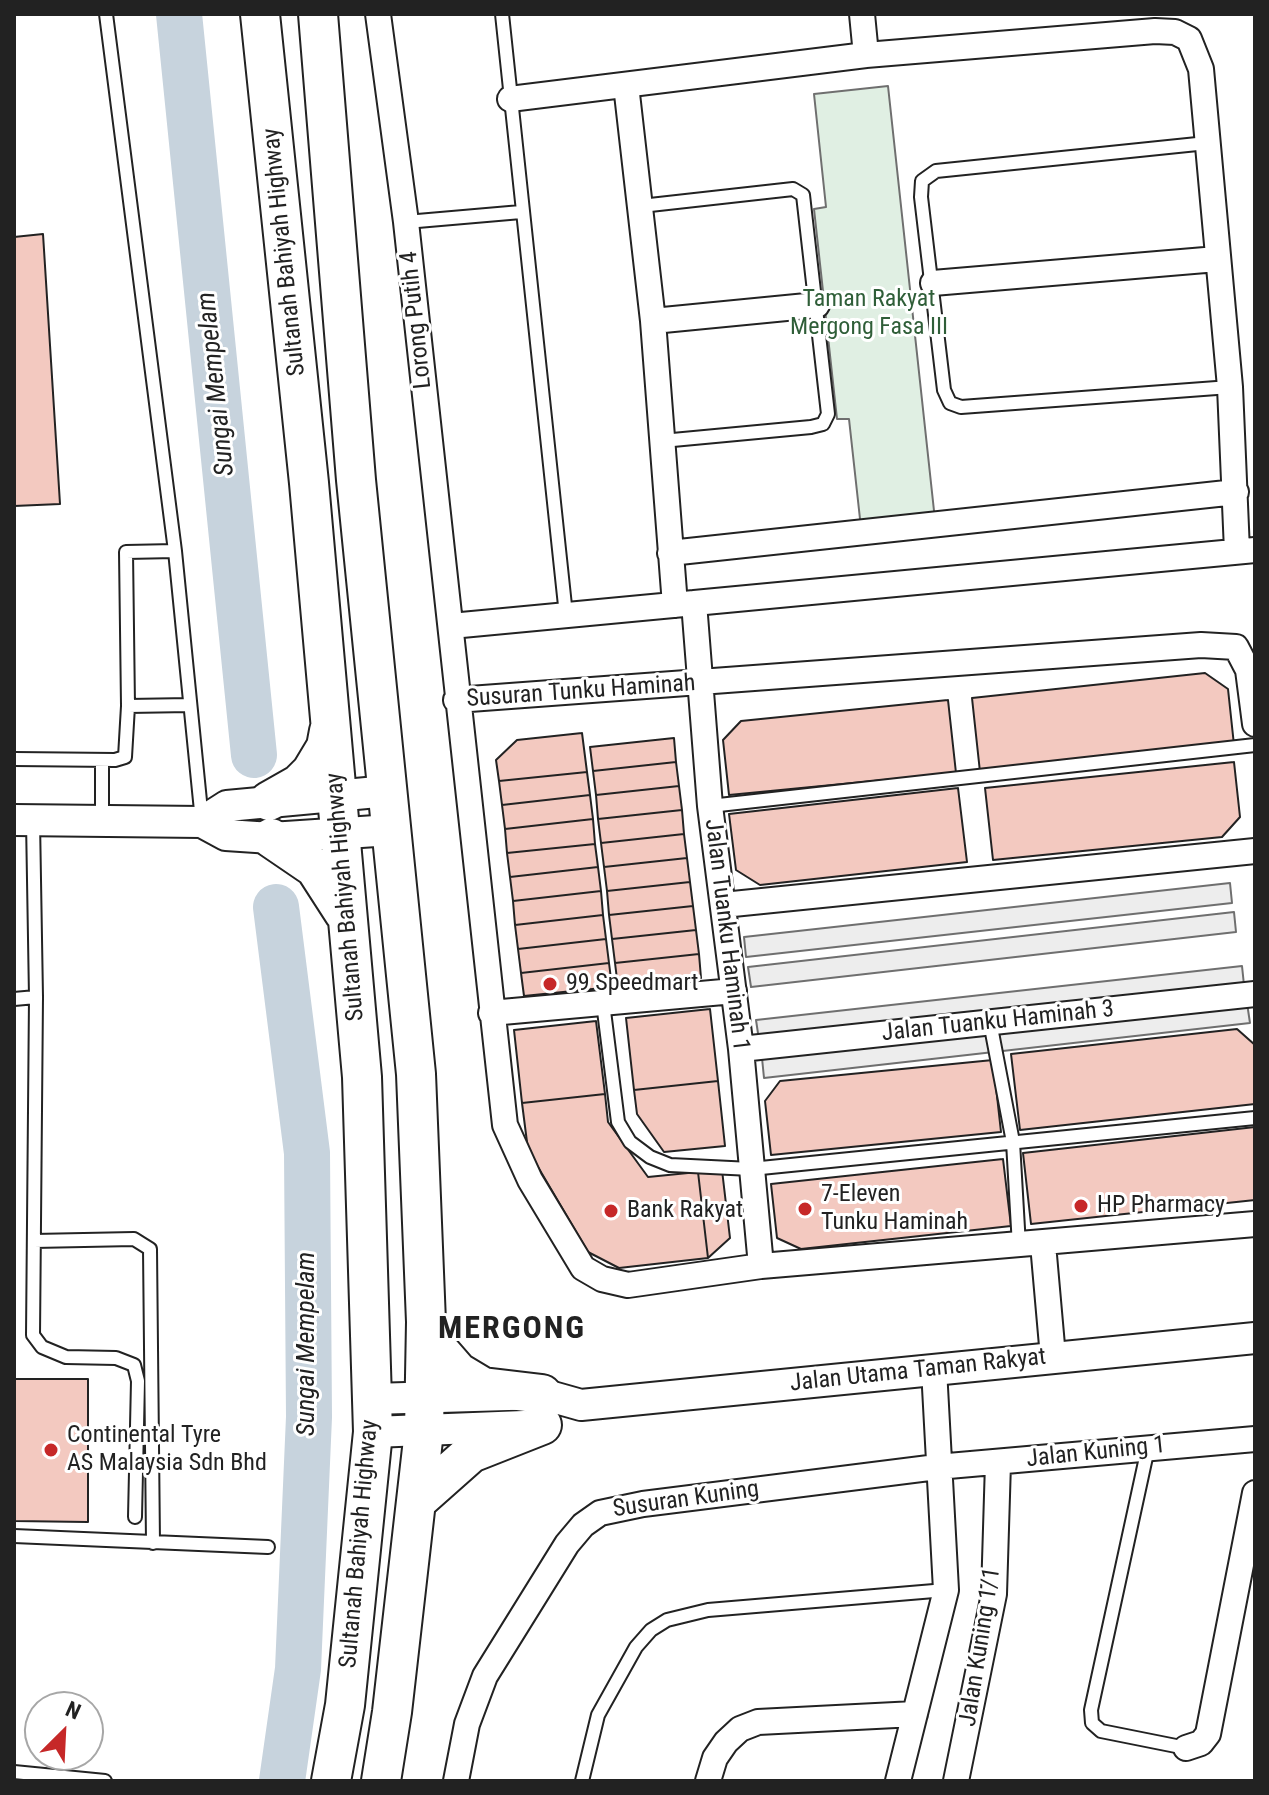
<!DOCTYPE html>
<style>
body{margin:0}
#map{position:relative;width:1269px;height:1795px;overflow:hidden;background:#fff;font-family:"Roboto Condensed",sans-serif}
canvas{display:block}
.frame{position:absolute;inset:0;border:16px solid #222;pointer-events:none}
.north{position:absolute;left:24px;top:1691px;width:80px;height:80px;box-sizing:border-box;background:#fff;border:2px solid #a7a7a7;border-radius:50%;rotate:24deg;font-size:22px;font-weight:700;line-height:32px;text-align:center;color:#222}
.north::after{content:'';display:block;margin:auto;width:28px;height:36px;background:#c62828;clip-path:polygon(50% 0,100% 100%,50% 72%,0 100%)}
</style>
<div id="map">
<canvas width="1269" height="1795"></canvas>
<div class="frame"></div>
<div class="north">N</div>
</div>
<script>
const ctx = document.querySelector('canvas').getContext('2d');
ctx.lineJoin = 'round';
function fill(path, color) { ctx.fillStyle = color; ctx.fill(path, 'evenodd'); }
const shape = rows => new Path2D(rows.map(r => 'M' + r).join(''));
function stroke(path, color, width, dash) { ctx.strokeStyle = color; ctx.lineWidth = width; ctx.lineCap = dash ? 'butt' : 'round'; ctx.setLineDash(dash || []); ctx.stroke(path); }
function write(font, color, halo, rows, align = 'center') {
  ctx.font = font + ' "Roboto Condensed",sans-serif'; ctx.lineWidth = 6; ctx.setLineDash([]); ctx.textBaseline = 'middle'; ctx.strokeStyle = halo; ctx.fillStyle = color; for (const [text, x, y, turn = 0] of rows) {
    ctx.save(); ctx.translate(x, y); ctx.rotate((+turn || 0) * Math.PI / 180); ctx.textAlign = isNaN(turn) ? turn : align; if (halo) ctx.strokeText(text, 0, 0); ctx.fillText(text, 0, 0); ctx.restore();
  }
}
const green = shape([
 [888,86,935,520,861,528,849,419,837,419,814,209,826,207,814,94,888,86]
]);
const parking = shape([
 [1230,883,1232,903,746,957,744,937,1230,883],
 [1234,912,1236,932,751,987,748,967,1234,912],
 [1242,966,1244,985,759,1040,756,1020,1242,966],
 [1247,1003,1250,1023,764,1078,762,1058,1247,1003]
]);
const river = shape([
 [179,14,254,755],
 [276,907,307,1153,309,1417,298,1669,282,1781]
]);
const building = shape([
 [43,234,60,504,14,506,14,237,43,234],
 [1205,673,1228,689,1234,745,980,772,972,698,1205,673],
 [948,700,956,773,729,795,723,740,741,721,948,700],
 [582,733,587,772,499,781,496,760,517,740,582,733],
 [674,738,676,762,593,771,590,747,674,738],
 [676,762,679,786,596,795,593,771,676,762],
 [1234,762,1240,817,1222,837,993,860,985,788,1234,762],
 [587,772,590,795,502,805,499,781,587,772],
 [679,786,682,810,598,819,596,795,679,786],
 [958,788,967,862,760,885,736,870,729,814,958,788],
 [590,795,593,819,505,829,502,805,590,795],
 [682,810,684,834,601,843,598,819,682,810],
 [593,819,595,844,507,853,505,829,593,819],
 [684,834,687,858,604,867,601,843,684,834],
 [595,844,598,867,510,877,507,853,595,844],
 [687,858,690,882,607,891,604,867,687,858],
 [598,867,601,891,513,901,510,877,598,867],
 [690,882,693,906,609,915,607,891,690,882],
 [601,891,603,915,515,925,513,901,601,891],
 [693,906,696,930,612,939,609,915,693,906],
 [603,915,606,939,518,949,515,925,603,915],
 [696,930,699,954,615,963,612,939,696,930],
 [606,939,609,963,521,973,518,949,606,939],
 [699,954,701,978,618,987,615,963,699,954],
 [609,963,612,987,524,996,521,973,609,963],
 [710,1009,718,1081,634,1090,626,1018,710,1009],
 [596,1021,605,1094,522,1103,514,1030,596,1021],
 [1237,1029,1255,1045,1255,1104,1020,1130,1011,1054,1237,1029],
 [993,1060,1001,1132,771,1155,765,1101,780,1081,993,1060],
 [718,1081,725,1146,664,1152,637,1114,634,1090,718,1081],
 [605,1094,608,1122,648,1177,698,1172,708,1258,619,1268,588,1252,528,1150,522,1103,605,1094],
 [1255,1127,1255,1200,1031,1224,1023,1153,1255,1127],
 [1003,1159,1011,1226,801,1249,777,1238,771,1184,1003,1159],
 [722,1170,730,1238,708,1258,698,1172,722,1170],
 [14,1379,88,1379,88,1522,14,1521,14,1379]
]);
const service = shape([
 [106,14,175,551,202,821],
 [502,14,566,615],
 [1207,143,936,171,922,181,921,197,944,390,950,403,961,407,1230,387],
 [641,206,793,189,803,195,828,414,823,424,811,427,662,441],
 [406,222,521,212],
 [128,706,190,705],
 [14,759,115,760,125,757,128,706,126,552,175,551],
 [102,760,102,820],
 [710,806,1255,745],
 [36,997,33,1335,42,1347,66,1357,116,1358,134,1365,138,1381,135,1517],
 [14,999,36,997,33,821],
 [603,1003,618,1122,630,1142,650,1157,670,1165,751,1169,1255,1118],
 [990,1022,1013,1142,1019,1246],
 [34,1241,134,1239,150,1249,153,1543],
 [1148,1448,1091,1710,1092,1723,1101,1731,1186,1748],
 [14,1536,268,1547],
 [14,1772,105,1781],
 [582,1781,598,1715,636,1647,651,1630,667,1620,708,1610,946,1590]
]);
const minor = shape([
 [378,14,406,222,505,1125,530,1180,583,1268,602,1279,628,1285,761,1266,1255,1224],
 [862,14,866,55],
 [626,85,653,321,675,605],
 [510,99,866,55,1155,31,1175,32,1189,39,1201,69,1230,387,1237,551],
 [933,283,1217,259],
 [653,321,817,305],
 [670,553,1236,492],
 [694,603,710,806,741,1049,761,1266],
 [451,626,1255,550],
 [456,700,1201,645,1236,647,1248,670,1255,724],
 [723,905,1255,851],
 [491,1013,734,991],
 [741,1049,1255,994],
 [1043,1244,1053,1357],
 [1186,1748,1201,1743,1208,1734,1255,1493],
 [456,1781,467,1724,485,1676,567,1544,583,1525,600,1513,643,1504,937,1467,1255,1439],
 [708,1781,715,1758,726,1742,740,1729,758,1722,915,1714],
 [898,1781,946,1590,934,1369],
 [956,1781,994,1594,998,1463]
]);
const tertiary = shape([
 [14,820,202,822,226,835,271,838,391,830],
 [202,822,227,806,388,791],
 [372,1399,542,1394,581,1405,1255,1338],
 [373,1432,524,1426]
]);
const primary = shape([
 [260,14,309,483,362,1077,373,1432,345,1705,331,1781],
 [318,14,356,480,416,1074,426,1322,424,1431,392,1712,381,1781],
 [269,801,299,784,311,772,326,747,329,731],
 [271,838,315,868,344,913],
 [426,1322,438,1349,458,1372,483,1387,542,1394],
 [418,1500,471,1453,542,1425]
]);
const markers = [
 [550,984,8,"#c62828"],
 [1081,1206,8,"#c62828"],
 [805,1209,8,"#c62828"],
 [611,1211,8,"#c62828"],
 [51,1450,8,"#c62828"]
];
const streetNames = [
 ["Sultanah Bahiyah Highway",285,252,-96],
 ["Lorong Putih 4",417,320,-96],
 ["Susuran Tunku Haminah",581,692,-4],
 ["Sultanah Bahiyah Highway",346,897,-95],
 ["Jalan Tuanku Haminah 1",726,935,83],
 ["Jalan Tuanku Haminah 3",998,1022,-6],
 ["Jalan Utama Taman Rakyat",918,1371,-6],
 ["Jalan Kuning 1",1096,1453,-6],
 ["Susuran Kuning",686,1500,-8],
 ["Sultanah Bahiyah Highway",360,1544,-85],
 ["Jalan Kuning 1/1",981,1647,-81]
];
const parkNames = [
 ["Taman Rakyat",869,300],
 ["Mergong Fasa III",869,328]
];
const poiNames = [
 ["99 Speedmart",566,984],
 ["7-Eleven",821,1195],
 ["Tunku Haminah",821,1223],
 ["HP Pharmacy",1097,1206],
 ["Bank Rakyat",627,1211],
 ["Continental Tyre",67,1436],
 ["AS Malaysia Sdn Bhd",67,1464]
];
const waterNames = [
 ["Sungai Mempelam",217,384,-96],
 ["Sungai Mempelam",307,1344,-90]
];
const districtNames = [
 ["MERGONG",512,1330]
];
fill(green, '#e0efe3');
stroke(green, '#6f6f6f', 2);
fill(parking, '#ededed');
stroke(parking, '#6f6f6f', 2);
stroke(river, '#c7d3dd', 46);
fill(building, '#f3c9c0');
stroke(building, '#222', 2);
stroke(service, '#222', 16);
stroke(minor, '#222', 28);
stroke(tertiary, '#222', 34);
stroke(primary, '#222', 42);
stroke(service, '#fff', 12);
stroke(minor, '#fff', 24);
stroke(tertiary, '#fff', 30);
stroke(primary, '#fff', 38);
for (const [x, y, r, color] of markers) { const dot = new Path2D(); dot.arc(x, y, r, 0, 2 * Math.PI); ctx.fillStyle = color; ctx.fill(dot); stroke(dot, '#fff', 3); }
write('24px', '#222', '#fff', streetNames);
write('24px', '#2f5e38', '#fff', parkNames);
write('24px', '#222', '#fff', poiNames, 'left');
write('italic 26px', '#222', '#fff', waterNames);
ctx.letterSpacing = '2px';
write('bold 32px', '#222', '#fff', districtNames);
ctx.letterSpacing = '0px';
</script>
